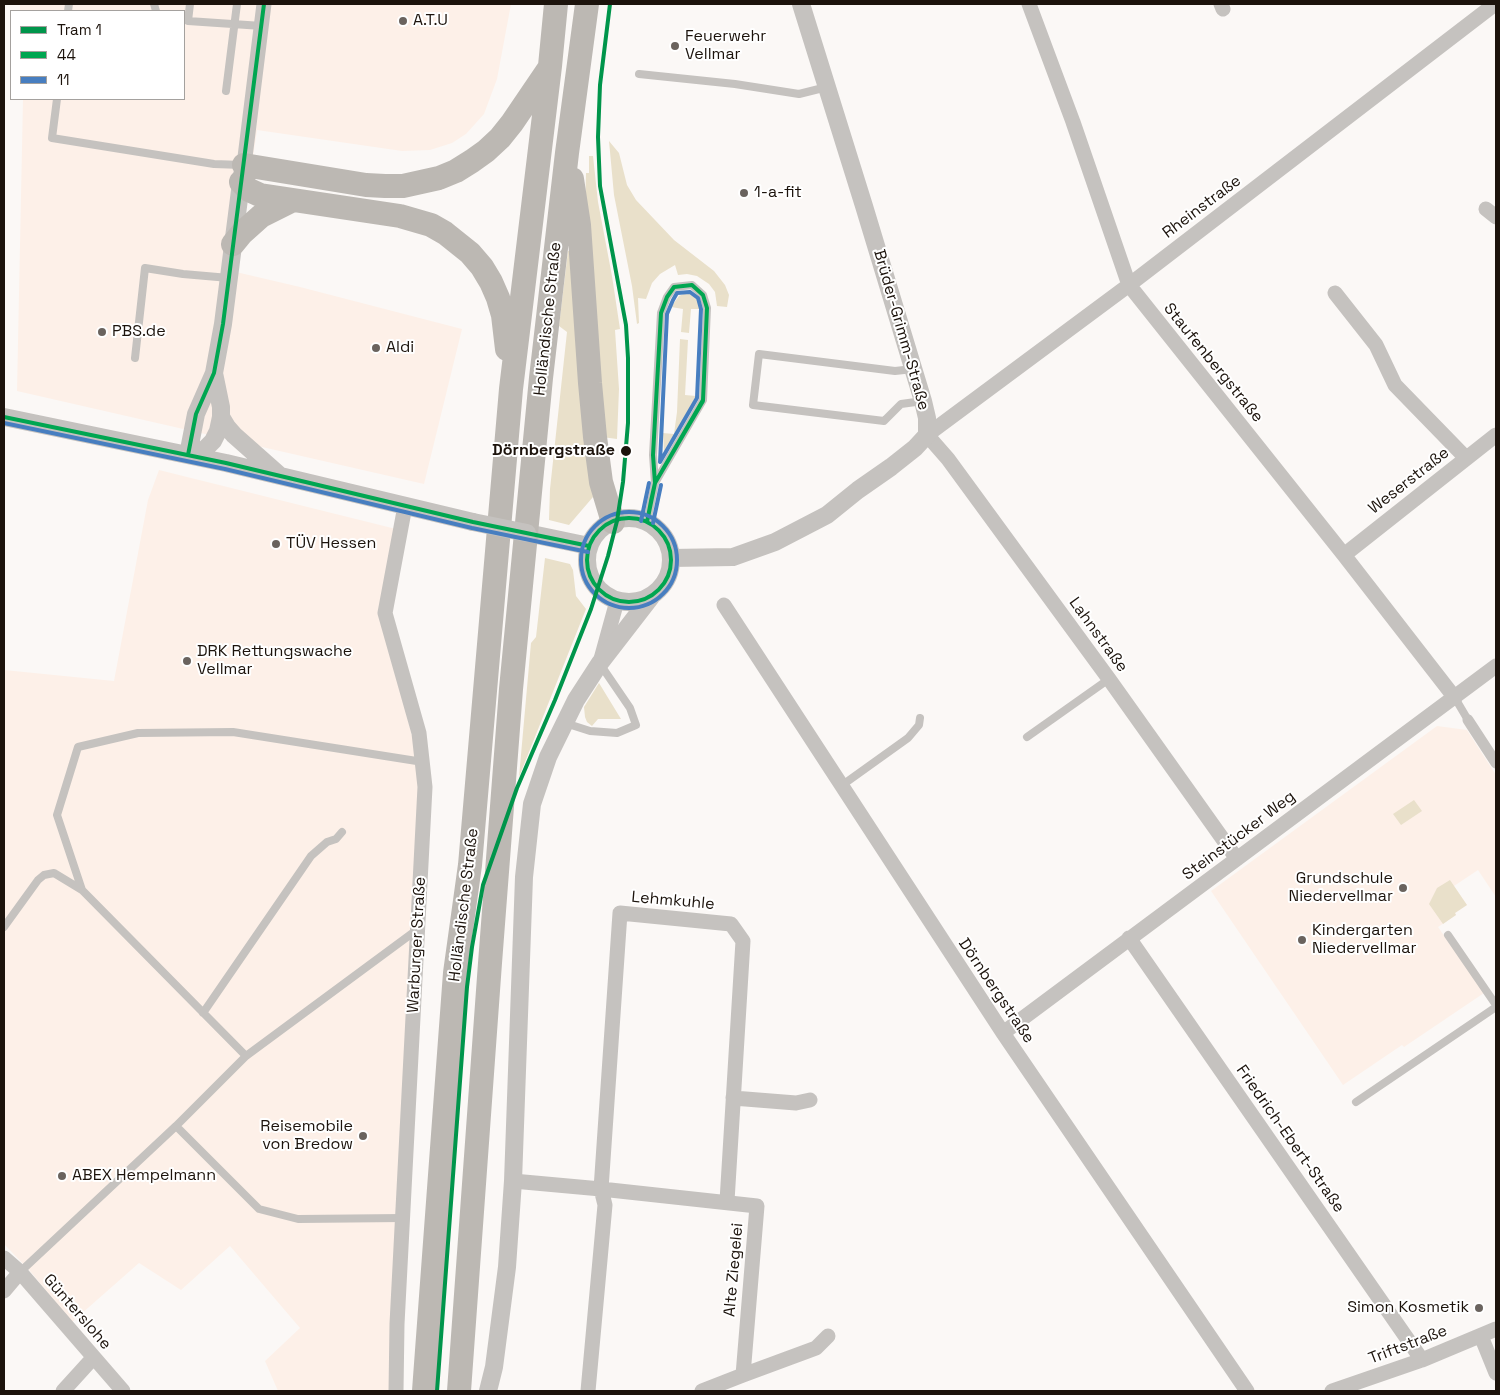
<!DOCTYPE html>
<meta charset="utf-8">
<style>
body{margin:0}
#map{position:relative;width:1500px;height:1395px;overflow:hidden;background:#fbf8f6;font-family:"Space Grotesk",sans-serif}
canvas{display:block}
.frame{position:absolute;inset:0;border:5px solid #1c130c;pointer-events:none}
.legend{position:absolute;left:10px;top:10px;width:175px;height:90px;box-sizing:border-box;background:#fff;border:1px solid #a4a19e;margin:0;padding:6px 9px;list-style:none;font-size:15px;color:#1c130c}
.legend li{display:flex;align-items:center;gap:10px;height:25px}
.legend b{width:25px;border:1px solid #a4a19e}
</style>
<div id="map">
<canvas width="1500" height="1395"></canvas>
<div class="frame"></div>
<ul class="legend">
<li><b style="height:6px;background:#00954b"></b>Tram 1</li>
<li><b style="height:6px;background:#00a651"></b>44</li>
<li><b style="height:6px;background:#477ec0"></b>11</li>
</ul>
</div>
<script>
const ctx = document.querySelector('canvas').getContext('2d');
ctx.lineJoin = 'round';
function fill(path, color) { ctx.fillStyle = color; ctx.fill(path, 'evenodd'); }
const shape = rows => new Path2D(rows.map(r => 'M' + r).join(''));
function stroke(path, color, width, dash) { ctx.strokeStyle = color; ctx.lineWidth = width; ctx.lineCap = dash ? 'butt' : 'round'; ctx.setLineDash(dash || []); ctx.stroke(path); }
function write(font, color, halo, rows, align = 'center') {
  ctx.font = font + ' "Space Grotesk",sans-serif'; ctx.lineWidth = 4; ctx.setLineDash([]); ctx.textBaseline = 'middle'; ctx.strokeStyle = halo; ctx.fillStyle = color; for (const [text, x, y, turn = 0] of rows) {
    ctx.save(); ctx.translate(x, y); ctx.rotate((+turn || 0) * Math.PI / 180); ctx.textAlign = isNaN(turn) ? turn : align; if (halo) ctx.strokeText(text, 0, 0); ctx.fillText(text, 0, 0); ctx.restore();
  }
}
const built = shape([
 [20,4,511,4,497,79,484,114,466,134,452,143,430,150,402,151,257,130,236,272,300,287,462,329,424,484,17,391,23,99,184,99,184,11,20,11],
 [159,470,396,529,381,614,425,787,396,1391,278,1391,265,1361,300,1328,230,1246,181,1290,139,1263,72,1322,30,1271,4,1244,4,670,114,681,148,500],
 [1437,726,1467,730,1496,775,1496,897,1478,870,1454,886,1467,905,1455,913,1456,915,1438,927,1484,993,1404,1047,1402,1045,1343,1085,1211,891]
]);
const green = shape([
 [609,141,619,153,627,185,636,200,674,240,714,271,725,285,729,295,727,307,717,306,715,292,709,284,697,276,687,274,678,275,675,265,660,274,652,283,646,299,638,298,639,323,637,324,632,286,614,195],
 [589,156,593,156,598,202,612,276,620,329,615,330,619,389,617,439,602,437,585,213,586,173,589,173],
 [568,251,575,251,593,497,569,525,549,520,550,489,567,332,559,326],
 [688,292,697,298,702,309,691,309,689,333,681,332,683,309,671,307,679,296],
 [680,339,688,340,685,395,696,396,671,443,664,452,663,433,674,434,677,412],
 [545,558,570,564,573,570,576,596,586,609,519,777,531,643,536,637],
 [599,683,621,719,598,719,592,726,587,722,585,717,584,707],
 [1414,800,1422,811,1401,825,1393,814],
 [1450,880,1467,905,1455,913,1456,915,1443,924,1429,904,1437,888]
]);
const service = shape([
 [154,4,156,11],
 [190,4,188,21,262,26],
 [68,11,69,4],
 [639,74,735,84,799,94,827,87],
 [226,91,237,4],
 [57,99,52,138,214,164,242,165],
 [135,358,145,268,183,274,229,278],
 [913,369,895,371,759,354,753,405,884,421,901,404,923,401],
 [647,522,655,483,653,455,661,313,667,297,674,287,692,285,703,295,707,308,703,400,655,483],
 [1455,698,1468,720],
 [565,723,590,731,617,733,636,725,630,708,600,664],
 [1027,737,1109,679],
 [841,786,908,738,919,725,920,718],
 [4,927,38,880,44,875,54,873,82,890],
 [1448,935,1496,1005],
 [203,1013,311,856,327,842,336,839,342,832],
 [246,1056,82,890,57,815,78,747,138,733,233,732,423,762],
 [1356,1102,1496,1007],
 [403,1218,298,1219,259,1209,176,1126,246,1056,418,929],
 [20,1272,176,1126]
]);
const pedestrian = shape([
 [1468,720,1496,763]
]);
const minor = shape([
 [1029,4,1073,122,1129,285,1344,555,1455,698],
 [1221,4,1223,9],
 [244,165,264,4],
 [1486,209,1496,217],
 [1335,293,1376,345,1395,385,1466,458],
 [1344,555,1496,435],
 [724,605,1003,1033,1247,1391],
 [601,659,617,601],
 [1237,859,1109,679,948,459,927,435,1129,285,1495,4],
 [1129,938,1422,1360],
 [1003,1033,1496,666],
 [733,1098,796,1103,810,1100],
 [513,1181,601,1189,620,913,731,924,743,941,727,1201],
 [4,1258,20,1272,123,1391],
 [4,1291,20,1272],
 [1481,1336,1496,1373],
 [63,1391,93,1358],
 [396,1391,397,1324,425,787,419,733,385,613,405,506],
 [588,1391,605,1205,601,1189,757,1206,743,1375],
 [702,1391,743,1375,816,1348,828,1336],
 [1332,1391,1422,1360,1496,1329]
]);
const tertiary = shape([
 [4,417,226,463,473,522],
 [221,417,227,427,234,435,278,474],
 [188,455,196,414,214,373,223,324,242,175],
 [188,455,205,449,213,441,218,431,221,417,221,407,214,373],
 '587 560a42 42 0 1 1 84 0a42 42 0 1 1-84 0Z',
 [527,533,589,546],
 [671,558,733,557,775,542,827,515,858,490,891,467,915,448,927,435,927,418,923,401,864,206,801,4],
 [488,1391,494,1367,507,1267,513,1181,524,877,532,804,548,757,576,700,600,663,651,597]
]);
const trunk = shape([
 [244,165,366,185,385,186,403,186,439,178,456,171,472,161,486,151,500,138,512,123,548,70],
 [572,179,579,225,590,383,595,437,601,482,613,522],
 [241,182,249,190,260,195,400,216,431,225,445,233,470,253,482,267,491,282,498,298,503,315,507,349],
 [233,244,242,233,261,216,291,201],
 [424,1391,455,973,470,865,511,389,550,66,556,4],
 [459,1391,490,963,511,689,541,378,567,153,587,4]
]);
const tertiaryBridge = shape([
 [473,522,527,533]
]);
const bus1 = shape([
 [692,285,703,295,707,308,703,400,655,483,653,455,661,313,667,297,674,287,692,285],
 [4,417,226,463,473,522,589,546],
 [188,455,196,414,214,373,223,324,264,4],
 [655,483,703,401],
 [655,483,647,522,651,501,655,483],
 '587 560a42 42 0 1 1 84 0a42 42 0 1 1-84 0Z'
]);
const bus2 = shape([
 [690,292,698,298,701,309,697,398,660,462,667,314,673,300,677,293,690,292],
 [4,423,225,469,472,528,588,552],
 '581 560a48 48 0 1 1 96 0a48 48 0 1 1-96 0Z',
 [641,521,649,483],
 [653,523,661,485]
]);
const tram1 = shape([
 [437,1391,467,987,472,947,483,885,517,788,555,700,591,609,608,556,617,521,623,482,628,423,628,358,626,325,600,186,598,137,600,85,610,4]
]);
const markers = [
 [403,21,5,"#6a635e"],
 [675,46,5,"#6a635e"],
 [744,193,5,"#6a635e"],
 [102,332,5,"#6a635e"],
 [376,348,5,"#6a635e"],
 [626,451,6,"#1c130c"],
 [276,544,5,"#6a635e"],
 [187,661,5,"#6a635e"],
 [1403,888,5,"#6a635e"],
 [1302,940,5,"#6a635e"],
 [363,1136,5,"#6a635e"],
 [62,1176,5,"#6a635e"],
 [1479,1308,5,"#6a635e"]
];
const poiNames = [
 ["A.T.U",413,21],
 ["Feuerwehr",685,37],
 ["Vellmar",685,55],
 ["1-a-fit",754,193],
 ["PBS.de",112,332],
 ["Aldi",386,348],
 ["TÜV Hessen",286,544],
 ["DRK Rettungswache",197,652],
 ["Vellmar",197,670],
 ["Grundschule",1393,879,"right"],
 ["Niedervellmar",1393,897,"right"],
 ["Kindergarten",1312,931],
 ["Niedervellmar",1312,949],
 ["Reisemobile",353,1127,"right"],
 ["von Bredow",353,1145,"right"],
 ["ABEX Hempelmann",72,1176],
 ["Simon Kosmetik",1469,1308,"right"]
];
const streetNames = [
 ["Rheinstraße",1202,207,-37],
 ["Holländische Straße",548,319,-84],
 ["Brüder-Grimm-Straße",901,330,74],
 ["Staufenbergstraße",1213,363,51],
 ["Weserstraße",1409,481,-38],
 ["Lahnstraße",1098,635,54],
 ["Steinstücker Weg",1239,836,-37],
 ["Lehmkuhle",673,901,5],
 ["Holländische Straße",464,905,-83],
 ["Warburger Straße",417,945,-87],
 ["Dörnbergstraße",996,991,56],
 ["Friedrich-Ebert-Straße",1290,1139,55],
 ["Alte Ziegelei",734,1270,-85],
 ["Günterslohe",77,1312,49],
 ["Triftstraße",1408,1345,-21]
];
const stopNames = [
 ["Dörnbergstraße",615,451]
];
fill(built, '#fdf0e8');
fill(green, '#e9e0ca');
stroke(service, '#c5c2bf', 8);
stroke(pedestrian, '#c5c2bf', 11);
stroke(minor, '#c5c2bf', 15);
stroke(tertiary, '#c5c2bf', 18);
stroke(trunk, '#bcb8b3', 24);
stroke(tertiaryBridge, '#c5c2bf', 18);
stroke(bus1, '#00a651', 4);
stroke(bus2, '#477ec0', 4);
stroke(tram1, '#00954b', 4);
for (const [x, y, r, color] of markers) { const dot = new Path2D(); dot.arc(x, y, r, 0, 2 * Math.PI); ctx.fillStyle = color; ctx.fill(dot); stroke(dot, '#fff', 2); }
write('16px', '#1c130c', '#fff', poiNames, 'left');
write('16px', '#1c130c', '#fff', streetNames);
write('bold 16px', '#1c130c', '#fff', stopNames, 'right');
</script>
